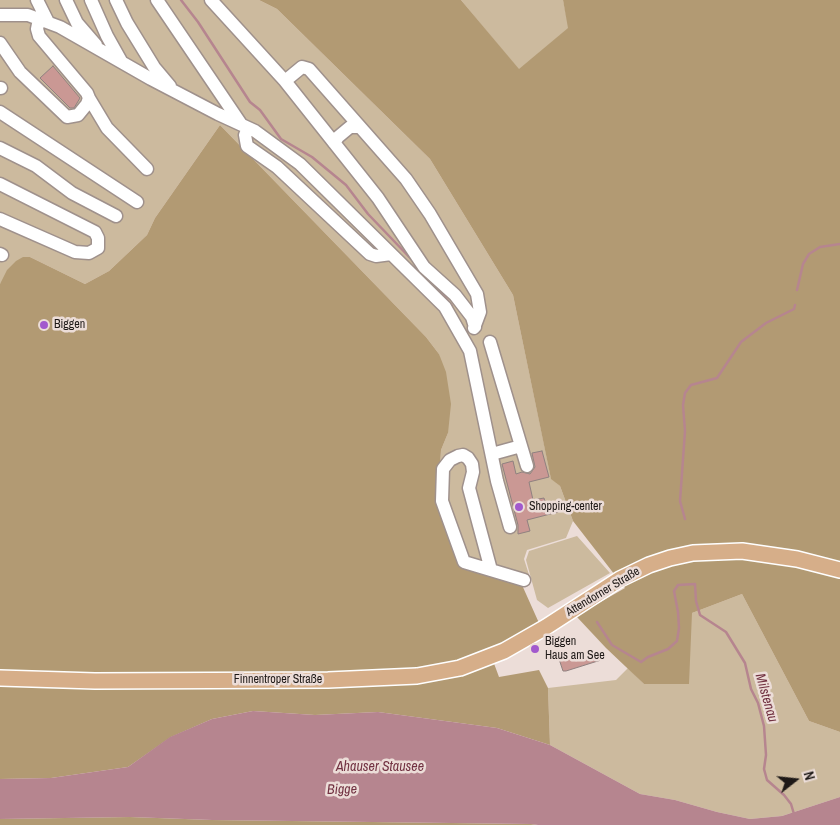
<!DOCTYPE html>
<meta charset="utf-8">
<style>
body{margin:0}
#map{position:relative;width:840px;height:825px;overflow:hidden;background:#ecddd8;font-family:"Archivo Narrow",sans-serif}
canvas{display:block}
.north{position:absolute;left:770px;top:755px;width:50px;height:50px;-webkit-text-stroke:4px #ecddd8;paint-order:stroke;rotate:74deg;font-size:14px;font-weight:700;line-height:20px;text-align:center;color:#1e1917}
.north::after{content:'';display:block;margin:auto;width:18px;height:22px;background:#1e1917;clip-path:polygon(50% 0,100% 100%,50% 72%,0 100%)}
</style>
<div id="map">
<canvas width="840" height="825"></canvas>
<div class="north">N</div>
</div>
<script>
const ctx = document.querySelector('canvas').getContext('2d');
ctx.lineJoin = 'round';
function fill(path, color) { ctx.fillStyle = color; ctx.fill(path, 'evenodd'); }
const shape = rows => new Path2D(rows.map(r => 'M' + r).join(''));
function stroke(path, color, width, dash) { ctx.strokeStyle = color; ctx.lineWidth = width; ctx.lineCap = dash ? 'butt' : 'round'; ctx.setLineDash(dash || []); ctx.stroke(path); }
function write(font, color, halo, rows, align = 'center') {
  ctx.font = font + ' "Archivo Narrow",sans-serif'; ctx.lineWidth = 5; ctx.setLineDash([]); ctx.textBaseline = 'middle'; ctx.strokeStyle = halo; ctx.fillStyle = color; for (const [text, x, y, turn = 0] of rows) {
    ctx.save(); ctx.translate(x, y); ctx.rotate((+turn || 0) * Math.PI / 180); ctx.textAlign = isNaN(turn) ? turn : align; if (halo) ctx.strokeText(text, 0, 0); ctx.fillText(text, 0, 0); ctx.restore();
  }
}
const green = shape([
 [0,0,259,0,277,9,430,159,513,295,551,478,560,486,573,521,566,538,527,550,524,559,531,581,522,585,461,566,438,503,441,450,448,433,439,354,426,337,220,125,155,218,147,235,109,271,85,284,30,257,0,284],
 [461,0,563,0,569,28,519,70],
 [577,536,610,573,548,608,537,600,526,560,529,551],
 [742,594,809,721,840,732,840,797,782,816,750,819,717,812,675,800,640,794,550,745,548,688,616,680,628,668,644,684,692,613]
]);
const forest = shape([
 [259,0,461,0,519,69,568,28,563,0,840,0,840,732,809,721,742,594,692,613,689,684,644,684,606,648,576,616,625,588,573,521,560,486,551,479,513,295,430,159,277,9],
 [220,125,426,337,439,354,446,372,451,404,448,433,441,450,438,503,461,566,522,585,539,623,513,641,489,650,499,677,539,670,548,688,550,745,497,728,378,712,315,715,253,711,212,719,171,737,128,767,51,778,0,779,0,284,7,270,16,261,23,257,30,257,85,284,109,271,147,235,155,218],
 [130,817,212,820,531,824,538,825,0,825,0,819]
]);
const water = shape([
 [253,711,315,715,378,712,497,728,550,745,640,794,675,800,717,812,750,819,782,816,840,797,840,825,538,825,531,824,212,820,130,817,0,819,0,779,51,778,128,767,170,737,212,719]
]);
const stream = shape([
 [181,0,198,22,250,102,260,110,281,139,312,157,346,185,368,214,415,263],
 [435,285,452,306],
 [797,290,803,264,809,254,820,247,840,244],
 [685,519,680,501,685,431,683,405,685,393,691,385,717,378,741,342,766,323,794,309,795,305],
 [597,622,612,645,641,662,648,657,668,649,677,641,679,628,678,612,674,591,678,585,695,584,696,601,700,615,726,632,745,663,751,689,758,703,764,726,766,755,764,769,767,780,784,795,791,804,794,814]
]);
const building = shape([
 [53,66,80,98,74,108,70,108,40,78,53,66],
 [542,451,549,477,529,482,533,500,544,498,546,506,556,503,558,512,527,520,530,531,518,534,518,525,502,464,513,461,516,474,522,472,530,474,535,467,532,453,542,451],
 [577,652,578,657,599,652,601,660,566,671,563,671,559,659,577,652]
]);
const minor = shape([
 [37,0,48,22],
 [66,0,77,23,96,45],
 [91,0,107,36,121,61],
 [116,0,127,23,154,67,170,86],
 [157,0,241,124],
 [211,0,285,81,378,198,424,267,455,295,472,317,475,327],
 [0,15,28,15,60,27,151,79,218,114,255,131,300,164,445,307,470,351,497,481,510,527],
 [0,43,20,72,67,117,78,115,87,104,89,98,87,93,39,36,37,29,39,19],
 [285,81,302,67,309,69,406,179,430,214,477,294,480,312,474,328],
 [0,88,1,88],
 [89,98,107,128,147,169],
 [0,112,137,202],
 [248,128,245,135,247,146,277,167,370,254,376,256,391,254],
 [334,143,338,137,350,127,360,127],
 [0,148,36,166,72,193,116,216],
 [0,184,95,232,98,238,98,248,89,253,75,252,0,219],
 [0,254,2,255],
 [490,342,527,466],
 [492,454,521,446],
 [491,570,469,488,473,472,472,464,468,458,463,455,458,456,450,460,443,469,442,501,464,562,524,580]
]);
const major = shape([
 [0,678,95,681,328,680,417,676,460,668,504,651,546,627,620,579,649,565,670,558,693,553,742,551,797,559,840,570]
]);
const markers = [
 [44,325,5,"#a259cd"],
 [519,507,5,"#a259cd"],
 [535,649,5,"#a259cd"]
];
const poiNames = [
 ["Biggen",54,325],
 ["Shopping-center",529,507],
 ["Biggen",545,642],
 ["Haus am See",545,656]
];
const streetNames = [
 ["Attendorner Straße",603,592,-31],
 ["Finnentroper Straße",278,680]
];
const waterNames = [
 ["Milstenau",766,698,74],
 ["Ahauser Stausee",380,767],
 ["Bigge",342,790,-1]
];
fill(green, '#ccba9e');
fill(forest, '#b29a73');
fill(water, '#b6858f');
stroke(stream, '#b6858f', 2.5);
fill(building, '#ca9894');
stroke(building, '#908180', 1);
stroke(minor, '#9f918c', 15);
stroke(major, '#fff', 18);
stroke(minor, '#fff', 12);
stroke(major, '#d6ae89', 15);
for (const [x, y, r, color] of markers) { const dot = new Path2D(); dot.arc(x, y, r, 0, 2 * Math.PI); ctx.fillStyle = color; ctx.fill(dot); stroke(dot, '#ecddd8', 2); }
write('12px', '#1e1917', '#ecddd8', poiNames, 'left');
write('12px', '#1e1917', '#ecddd8', streetNames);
write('italic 14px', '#723242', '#ecddd8', waterNames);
</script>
